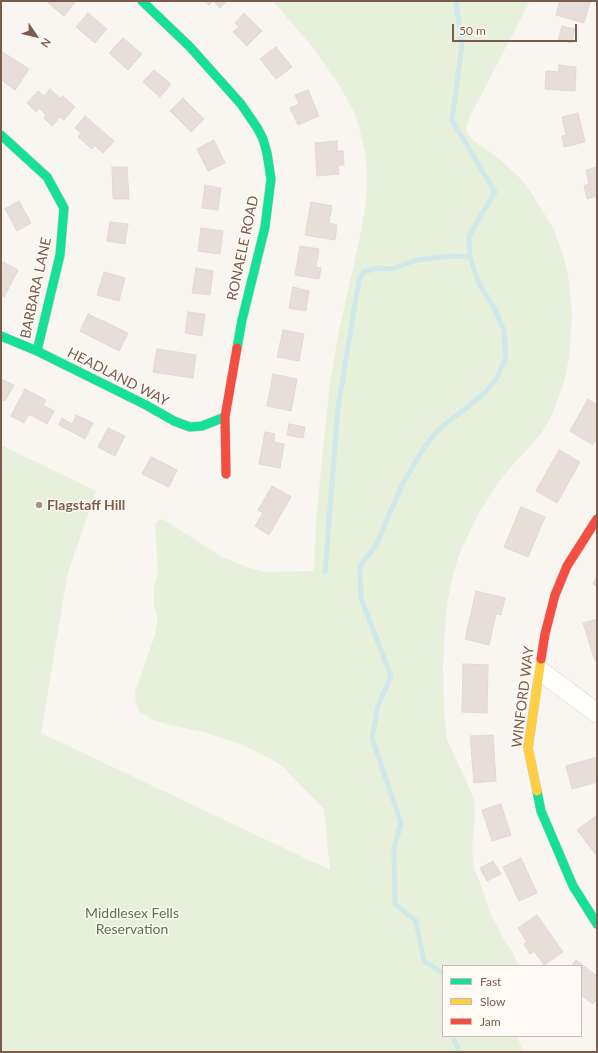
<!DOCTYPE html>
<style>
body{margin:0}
#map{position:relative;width:598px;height:1053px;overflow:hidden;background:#f9f5f0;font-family:Lato,sans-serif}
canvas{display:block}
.frame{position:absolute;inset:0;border:2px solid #7a5c4d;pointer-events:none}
.legend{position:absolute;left:442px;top:965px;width:140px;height:72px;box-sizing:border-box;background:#fffaf3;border:1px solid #cabbb1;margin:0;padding:5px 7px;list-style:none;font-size:12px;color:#7a5c4d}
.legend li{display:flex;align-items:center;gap:8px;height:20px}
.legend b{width:20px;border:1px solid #cabbb1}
.north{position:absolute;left:16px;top:16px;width:40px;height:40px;-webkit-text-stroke:3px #fffaf3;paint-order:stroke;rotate:125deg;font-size:11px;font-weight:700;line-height:16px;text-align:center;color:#7a5c4d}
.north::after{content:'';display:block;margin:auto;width:14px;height:18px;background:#7a5c4d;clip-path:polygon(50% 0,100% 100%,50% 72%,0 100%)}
.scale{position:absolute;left:452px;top:24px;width:125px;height:18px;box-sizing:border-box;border:2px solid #7a5c4d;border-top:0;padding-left:5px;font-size:12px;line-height:14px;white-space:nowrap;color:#7a5c4d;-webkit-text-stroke:3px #fffaf3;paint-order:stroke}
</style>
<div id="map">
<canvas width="598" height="1053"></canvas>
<div class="frame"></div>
<ul class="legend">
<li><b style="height:5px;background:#16e098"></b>Fast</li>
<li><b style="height:5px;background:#ffcf43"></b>Slow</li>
<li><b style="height:5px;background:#f24e42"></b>Jam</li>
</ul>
<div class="north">N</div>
<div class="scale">50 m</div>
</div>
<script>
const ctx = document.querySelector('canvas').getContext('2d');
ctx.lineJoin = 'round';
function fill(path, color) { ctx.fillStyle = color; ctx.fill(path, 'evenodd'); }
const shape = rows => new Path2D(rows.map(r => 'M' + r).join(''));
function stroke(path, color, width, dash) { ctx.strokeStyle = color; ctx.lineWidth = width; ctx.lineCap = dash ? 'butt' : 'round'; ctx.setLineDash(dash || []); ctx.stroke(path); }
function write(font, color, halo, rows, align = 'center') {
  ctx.font = font + ' Lato,sans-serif'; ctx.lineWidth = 3; ctx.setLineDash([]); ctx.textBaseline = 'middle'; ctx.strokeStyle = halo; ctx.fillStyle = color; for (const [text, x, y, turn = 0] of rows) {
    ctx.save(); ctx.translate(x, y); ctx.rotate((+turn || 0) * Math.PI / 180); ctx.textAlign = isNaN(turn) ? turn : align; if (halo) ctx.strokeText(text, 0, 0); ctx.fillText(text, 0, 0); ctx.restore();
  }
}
const green = shape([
 [273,1,530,1,468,120,466,129,470,138,497,157,521,179,531,192,553,228,563,254,569,280,572,316,569,357,564,383,551,417,541,434,503,476,494,489,479,513,460,552,453,574,447,604,445,628,443,668,444,709,447,740,465,778,474,800,475,815,472,849,474,868,482,888,489,911,503,938,512,951,519,966,443,966,443,1036,517,1036,523,1052,1,1052,1,445,96,491,67,576,41,733,330,870,324,809,282,766,269,758,240,744,203,732,166,724,152,719,140,712,136,704,135,692,155,635,157,623,157,615,154,607,154,587,158,574,155,525,157,522,161,519,166,521,222,557,249,568,265,572,314,571,316,519,330,382,338,336,361,232,366,202,367,176,366,157,360,131,354,112,341,88,314,49]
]);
const stream = shape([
 [325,572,338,407,359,280,364,272,366,271,379,268,392,269,416,260,453,256,470,257],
 [443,973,424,961,416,921,395,904,394,849,401,823,372,738,378,706,391,676,361,598,360,566,377,544,387,519,404,481,422,451,437,431,486,392,497,377,506,358,504,331,494,307,479,284,470,257,469,236,495,192,452,120,462,45,456,1],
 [453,1036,459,1052]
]);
const building = shape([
 [46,1,76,1,64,16,46,1],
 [206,1,227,1,220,8,213,1,209,5,206,1],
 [560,1,586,1,590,2,584,23,556,15,560,1],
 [88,13,107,29,95,43,76,27,88,13],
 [244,13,262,31,247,46,233,32,239,27,235,23,244,13],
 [562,26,575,29,571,43,558,39,562,26],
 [123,38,142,54,128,70,109,53,123,38],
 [276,47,292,67,276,79,260,59,276,47],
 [1,51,29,69,15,90,1,80,1,51],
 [559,65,576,67,575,91,545,89,546,71,559,72,559,65],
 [154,70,171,84,160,97,143,82,154,70],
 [50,89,60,98,63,96,75,107,64,120,60,117,52,126,44,118,46,115,39,108,36,112,27,103,38,91,44,96,50,89],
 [308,90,319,116,298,125,290,108,299,104,295,95,308,90],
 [183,98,204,119,191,132,170,111,183,98],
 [578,113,585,142,564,147,562,136,566,135,562,117,578,113],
 [85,116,114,141,103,153,94,145,92,149,78,137,81,133,75,128,85,116],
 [214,140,225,163,208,171,197,149,214,140],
 [337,141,337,151,343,151,344,165,338,165,339,174,317,176,315,143,337,141],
 [112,167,127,167,129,199,113,199,112,167],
 [597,167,597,196,587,199,584,186,589,184,586,170,597,167],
 [205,185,221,188,218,210,202,208,205,185],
 [19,201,31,223,17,231,5,209,19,201],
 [311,202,332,206,329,223,337,225,335,240,305,235,311,202],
 [110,222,128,224,125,244,107,241,110,222],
 [201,228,223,231,220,254,198,251,201,228],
 [300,246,319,249,316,267,321,268,319,279,295,275,300,246],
 [1,261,18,270,4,297,1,295,1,261],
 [196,268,213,271,210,295,192,293,196,268],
 [104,272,125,278,119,301,97,295,104,272],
 [293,287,309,291,306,311,289,308,293,287],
 [188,312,205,314,202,336,185,333,188,312],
 [88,314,128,333,119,351,80,331,88,314],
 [283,330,304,334,299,361,277,357,283,330],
 [157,349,196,355,193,378,153,372,157,349],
 [273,374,297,379,291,411,267,406,273,374],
 [1,379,14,385,5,401,1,399,1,379],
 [25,389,46,400,43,405,54,411,47,424,29,414,24,423,11,416,25,389],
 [588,399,597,405,597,438,593,445,570,431,588,399],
 [76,415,93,423,85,439,59,425,62,418,72,424,76,415],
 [289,424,305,427,303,438,287,435,289,424],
 [108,428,125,436,115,456,98,447,108,428],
 [265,432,275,434,274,442,284,444,280,468,259,464,265,432],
 [559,450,580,462,557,503,536,491,559,450],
 [151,457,177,470,169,487,142,474,151,457],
 [272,486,291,497,269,535,255,526,263,513,258,510,272,486],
 [521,507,545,517,528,557,504,547,521,507],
 [597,576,597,586,593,584,597,576],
 [476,591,505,598,501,615,496,614,489,645,465,639,476,591],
 [597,619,597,660,595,661,583,623,597,619],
 [463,664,488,665,487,713,462,712,463,664],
 [493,735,496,781,474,783,470,736,493,735],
 [597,757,597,782,572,789,566,766,597,757],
 [501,804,511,835,492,841,482,810,501,804],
 [597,815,597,856,577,830,597,815],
 [521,858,537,893,519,901,503,867,521,858],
 [493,861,501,874,487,881,480,868,493,861],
 [537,915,563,952,544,965,534,951,530,954,524,944,527,942,518,928,537,915],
 [576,960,597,976,597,999,593,1004,581,995,581,966,571,966,576,960]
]);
const street = shape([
 [539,670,597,713]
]);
const fast = shape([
 [142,1,190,47,241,104,258,129,263,139,267,153,271,179,265,227,242,320,237,348],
 [1,135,47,177,64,208,60,255,37,351],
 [1,336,37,351,146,405,174,421,190,427,202,426,225,417],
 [537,791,541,811,573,886,597,924]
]);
const slow = shape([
 [537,791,528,748,541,659]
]);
const jam = shape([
 [226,474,225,417,237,348],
 [541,659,545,634,555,595,567,566,597,519]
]);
const markers = [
 [39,505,4,"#a69286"]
];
const streetNames = [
 ["RONAELE ROAD",243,248,-78],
 ["BARBARA LANE",36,288,-78],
 ["HEADLAND WAY",118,377,27],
 ["WINFORD WAY",523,697,-83]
];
const poiNames = [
 ["Flagstaff Hill",47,505]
];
const parkNames = [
 ["Middlesex Fells",132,913],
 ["Reservation",132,929]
];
fill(green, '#e7f0db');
stroke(stream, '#d0e8ea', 5);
fill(building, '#e6ded7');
stroke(building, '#e2d8d2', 1);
stroke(street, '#d7d1cb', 20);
stroke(fast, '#d9d2cb', 10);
stroke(slow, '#d9d2cb', 10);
stroke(jam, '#d9d2cb', 10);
stroke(street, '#fefefd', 19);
stroke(fast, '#16e098', 9);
stroke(slow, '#ffcf43', 9);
stroke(jam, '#f24e42', 9);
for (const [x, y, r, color] of markers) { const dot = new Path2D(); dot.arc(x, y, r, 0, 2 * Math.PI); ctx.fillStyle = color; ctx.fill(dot); stroke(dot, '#fffaf3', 1.5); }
write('14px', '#7a5c4d', '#fffaf3', streetNames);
write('bold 14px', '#7a5c4d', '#fffaf3', poiNames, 'left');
write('14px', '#537a41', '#fffaf3', parkNames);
</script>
